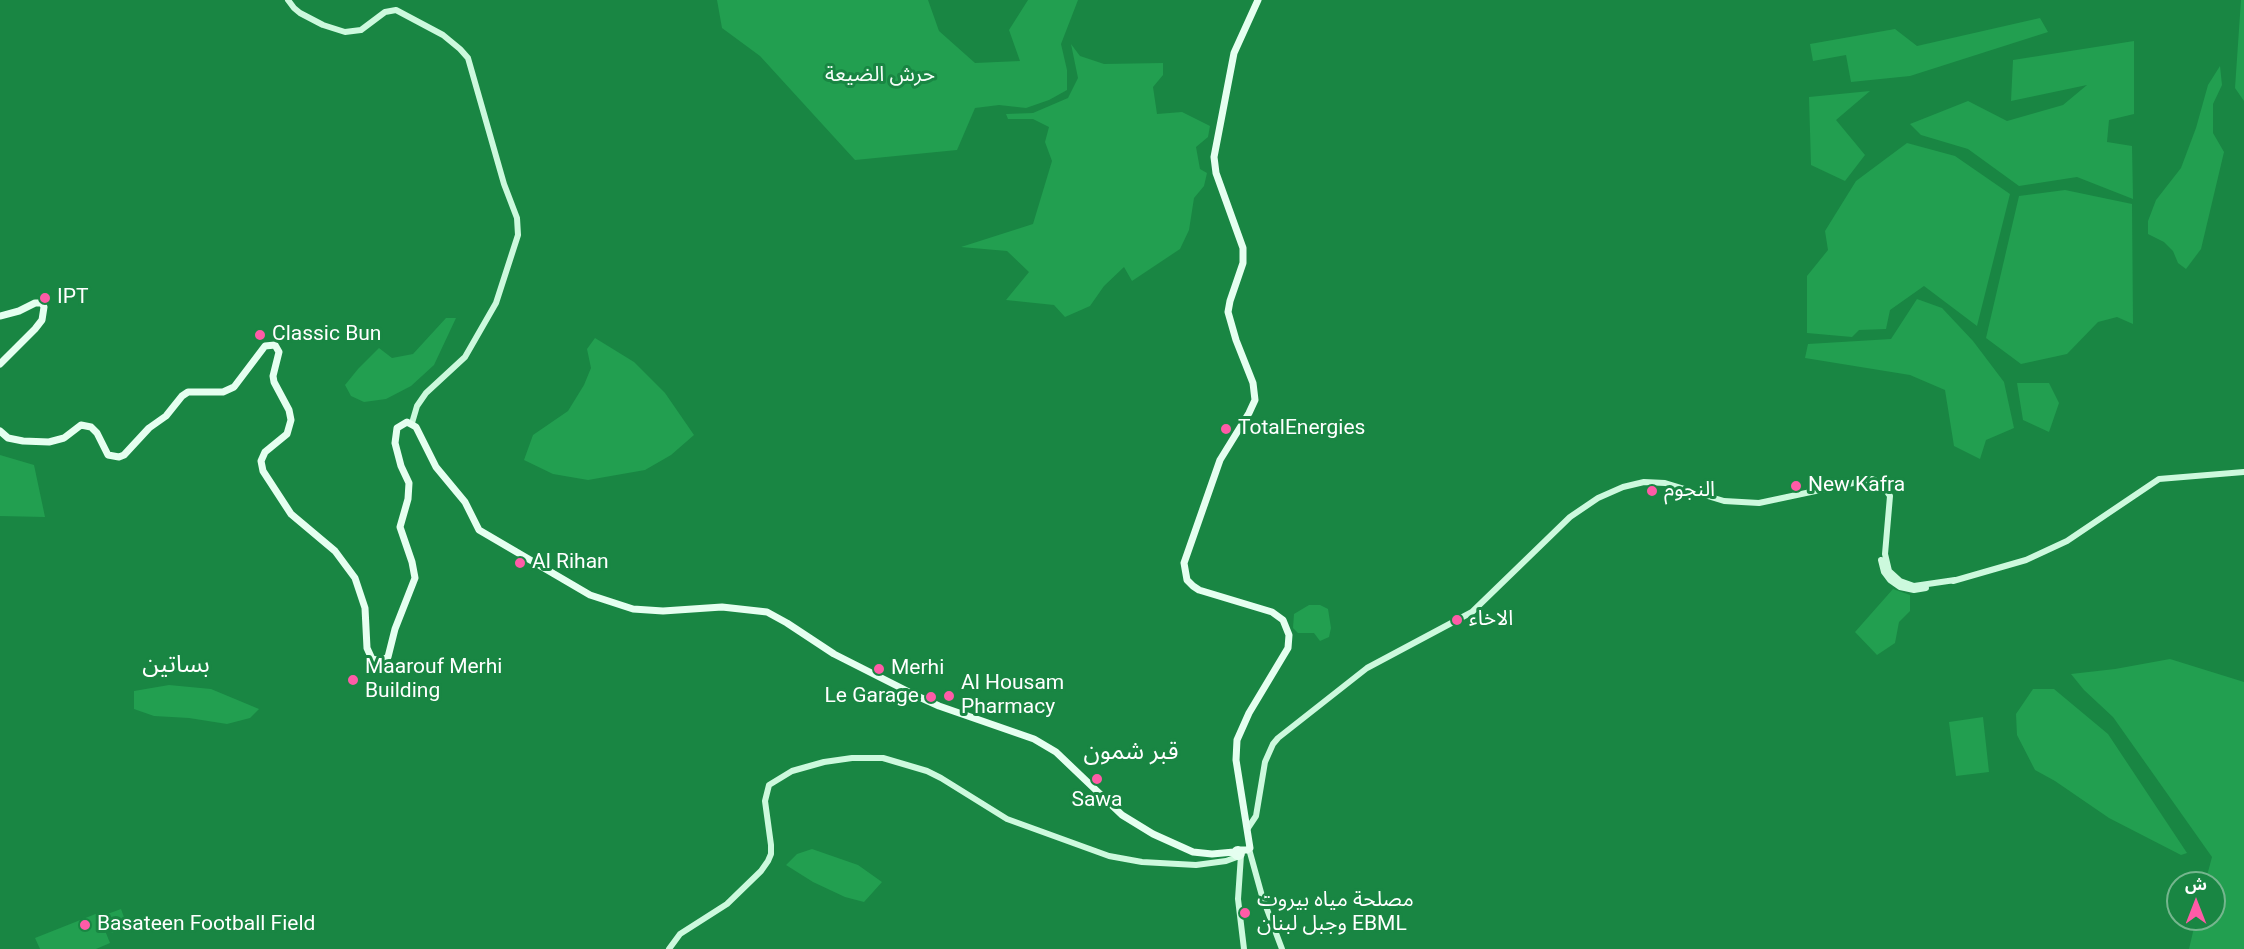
<!DOCTYPE html>
<meta charset="utf-8">
<style>
body{margin:0}
#map{position:relative;width:2244px;height:949px;overflow:hidden;background:#198643;font-family:Roboto,"Noto Sans Arabic",sans-serif}
canvas{display:block}
.north{position:absolute;left:2166px;top:871px;width:60px;height:60px;box-sizing:border-box;background:#198643;border:2px solid #75b68e;border-radius:50%;rotate:0deg;font-size:16px;font-weight:700;line-height:24px;text-align:center;color:#fff}
.north::after{content:'';display:block;margin:auto;width:21px;height:27px;background:#ff5ba7;clip-path:polygon(50% 0,100% 100%,50% 72%,0 100%)}
</style>
<div id="map">
<canvas width="2244" height="949"></canvas>
<div class="north">ش</div>
</div>
<script>
const ctx = document.querySelector('canvas').getContext('2d');
ctx.lineJoin = 'round';
function fill(path, color) { ctx.fillStyle = color; ctx.fill(path, 'evenodd'); }
const shape = rows => new Path2D(rows.map(r => 'M' + r).join(''));
function stroke(path, color, width, dash) { ctx.strokeStyle = color; ctx.lineWidth = width; ctx.lineCap = dash ? 'butt' : 'round'; ctx.setLineDash(dash || []); ctx.stroke(path); }
function write(font, color, halo, rows, align = 'center') {
  ctx.font = font + ' Roboto,"Noto Sans Arabic",sans-serif'; ctx.lineWidth = 6; ctx.setLineDash([]); ctx.textBaseline = 'middle'; ctx.strokeStyle = halo; ctx.fillStyle = color; for (const [text, x, y, turn = 0] of rows) {
    ctx.save(); ctx.translate(x, y); ctx.rotate((+turn || 0) * Math.PI / 180); ctx.textAlign = isNaN(turn) ? turn : align; if (halo) ctx.strokeText(text, 0, 0); ctx.fillText(text, 0, 0); ctx.restore();
  }
}
const green = shape([
 [717,0,928,0,939,31,975,63,1020,61,1009,30,1028,0,1078,0,1061,44,1067,70,1067,90,1049,100,1026,108,999,105,975,108,957,150,855,160,760,56,722,28],
 [2241,0,2244,0,2244,101,2235,88],
 [2040,18,2048,32,1910,76,1851,82,1846,55,1813,61,1810,44,1895,29,1917,46],
 [2134,41,2134,114,2109,120,2107,142,2132,146,2133,199,2077,177,2019,186,1968,149,1921,135,1910,124,1968,101,2007,121,2063,105,2087,85,2011,101,2013,60],
 [1071,44,1080,56,1104,64,1163,63,1163,75,1153,87,1157,114,1182,112,1210,126,1208,137,1196,147,1200,169,1207,173,1204,186,1194,198,1189,230,1180,249,1132,281,1124,267,1104,286,1090,306,1065,317,1054,305,1006,300,1029,272,1007,251,961,247,1033,224,1052,161,1045,142,1049,127,1033,119,1008,119,1006,114,1033,113,1068,98,1078,78],
 [2220,66,2222,85,2213,104,2213,133,2224,152,2201,249,2186,269,2178,263,2173,251,2164,242,2148,234,2148,221,2156,200,2181,168,2196,128,2208,85],
 [1870,91,1836,120,1865,155,1845,181,1811,165,1809,97],
 [1907,143,1955,156,2010,194,1977,326,1924,286,1890,310,1886,329,1859,330,1852,337,1807,333,1807,276,1828,250,1825,231,1856,181],
 [2065,190,2132,204,2133,324,2117,317,2098,322,2067,354,2021,364,1986,338,2019,196],
 [1917,299,1942,308,1973,341,2004,382,2014,428,1986,440,1980,459,1954,446,1945,390,1910,375,1805,358,1808,344,1891,339],
 [446,318,456,318,434,365,411,386,386,399,364,402,351,396,345,385,358,369,379,348,392,358,413,354],
 [595,338,634,362,665,393,694,435,671,455,645,470,588,480,553,474,524,460,533,435,568,411,584,385,591,368,587,349],
 [2017,383,2049,383,2059,403,2049,432,2023,420],
 [0,455,34,465,45,517,0,516],
 [1893,589,1910,595,1910,611,1899,622,1895,643,1877,655,1855,632],
 [1309,605,1320,605,1328,609,1331,628,1329,637,1320,641,1314,633,1298,633,1293,628,1294,614],
 [2170,659,2244,682,2244,949,2189,949,2196,919,2214,919,2214,883,2205,883,2212,857,2113,717,2084,690,2071,674,2115,669],
 [169,685,211,689,259,709,250,718,227,724,189,718,154,716,134,709,134,691],
 [2033,689,2054,689,2108,734,2187,853,2181,855,2109,818,2055,781,2035,770,2017,735,2016,714],
 [1983,717,1989,772,1956,776,1949,722],
 [812,849,858,865,882,882,864,902,845,897,813,882,786,865,797,854],
 [121,909,125,920,128,919,131,925,112,933,109,927,120,922,105,927,102,916],
 [98,913,110,943,96,949,40,949,35,938]
]);
const secondary = shape([
 [288,0,294,8,300,13,323,25,345,32,361,30,385,12,396,10,443,35,460,49,468,58,504,184,517,218,518,235,496,303,465,357,426,393,417,406,412,423],
 [1881,560,1884,572,1890,580,1900,587,1914,590,1926,588],
 [1953,581,2026,560,2067,541,2159,479,2244,472],
 [1248,828,1256,816,1265,762,1273,744,1278,738,1367,668,1472,612,1570,517,1598,498,1623,487,1644,482,1665,483,1724,501,1759,503,1872,479,1881,483,1890,496,1885,554,1889,571,1900,581,1914,586,1955,580],
 [1249,849,1262,896,1282,949],
 [1241,855,1238,899,1244,949],
 [669,949,680,934,727,904,761,871,768,861,771,854,771,845,765,801,769,785,792,771,824,762,852,758,883,758,927,771,941,778,1007,819,1109,856,1142,862,1196,865,1226,861,1237,857]
]);
const primary = shape([
 [0,316,19,311,35,303,42,303,44,307,42,320,35,329,0,364],
 [0,431,8,438,23,441,49,442,64,438,81,425,91,427,97,433,108,455,119,457,124,455,149,428,166,416,182,396,188,392,223,392,234,387,265,346,275,345,279,352,273,376,274,382,289,410,291,420,287,434,265,452,261,461,263,471,291,514,335,551,355,578,365,608,367,648,372,659,381,661,388,657,395,629,415,578,412,562,400,527,408,499,409,483,401,466,395,443,397,428,407,422,416,427,436,467,465,502,479,530,590,595,633,609,663,611,722,607,767,612,787,623,834,654,917,696,939,706,1034,739,1056,752,1122,815,1153,834,1193,852,1212,854,1234,852],
 '1234.5 853a3.5 3.5 0 1 1 7 0a3.5 3.5 0 1 1-7 0Z',
 [1240,850,1247,850,1250,848,1236,760,1237,740,1249,713,1288,648,1289,635,1283,620,1272,612,1199,590,1193,586,1187,580,1184,563,1220,460,1249,413,1255,400,1253,383,1236,340,1228,312,1230,301,1243,263,1243,248,1216,173,1214,157,1234,53,1258,0]
]);
const markers = [
 [45,298,6,"#ff5ba7"],
 [260,335,6,"#ff5ba7"],
 [1226,429,6,"#ff5ba7"],
 [1796,486,6,"#ff5ba7"],
 [1652,491,6,"#ff5ba7"],
 [520,563,6,"#ff5ba7"],
 [1457,620,6,"#ff5ba7"],
 [879,669,6,"#ff5ba7"],
 [353,680,6,"#ff5ba7"],
 [949,696,6,"#ff5ba7"],
 [931,697,6,"#ff5ba7"],
 [1097,779,6,"#ff5ba7"],
 [1245,913,6,"#ff5ba7"],
 [85,925,6,"#ff5ba7"]
];
const parkNames = [
 ["حرش الضيعة",880,76]
];
const poiNames = [
 ["IPT",57,298],
 ["Classic Bun",272,335],
 ["TotalEnergies",1238,429],
 ["New Kafra",1808,486],
 ["النجوم",1664,491],
 ["Al Rihan",532,563],
 ["الاخاء",1469,620],
 ["Maarouf Merhi",365,668],
 ["Building",365,692],
 ["Merhi",891,669],
 ["Al Housam",961,684],
 ["Pharmacy",961,708],
 ["Le Garage",919,697,"right"],
 ["Sawa",1097,801,"center"],
 ["مصلحة مياه بيروت",1257,901],
 ["وجبل لبنان EBML",1257,925],
 ["Basateen Football Field",97,925]
];
const quarterNames = [
 ["بساتين",176,666],
 ["قبر شمون",1131,753]
];
fill(green, '#229f50');
stroke(secondary, '#ccf9dd', 6);
stroke(primary, '#e5fff0', 7);
for (const [x, y, r, color] of markers) { const dot = new Path2D(); dot.arc(x, y, r, 0, 2 * Math.PI); ctx.fillStyle = color; ctx.fill(dot); stroke(dot, '#198643', 2); }
write('21px', '#f6fef9', '#198643', parkNames);
write('21px', '#fff', '#198643', poiNames, 'left');
write('24px', '#fff', '#198643', quarterNames);
</script>
